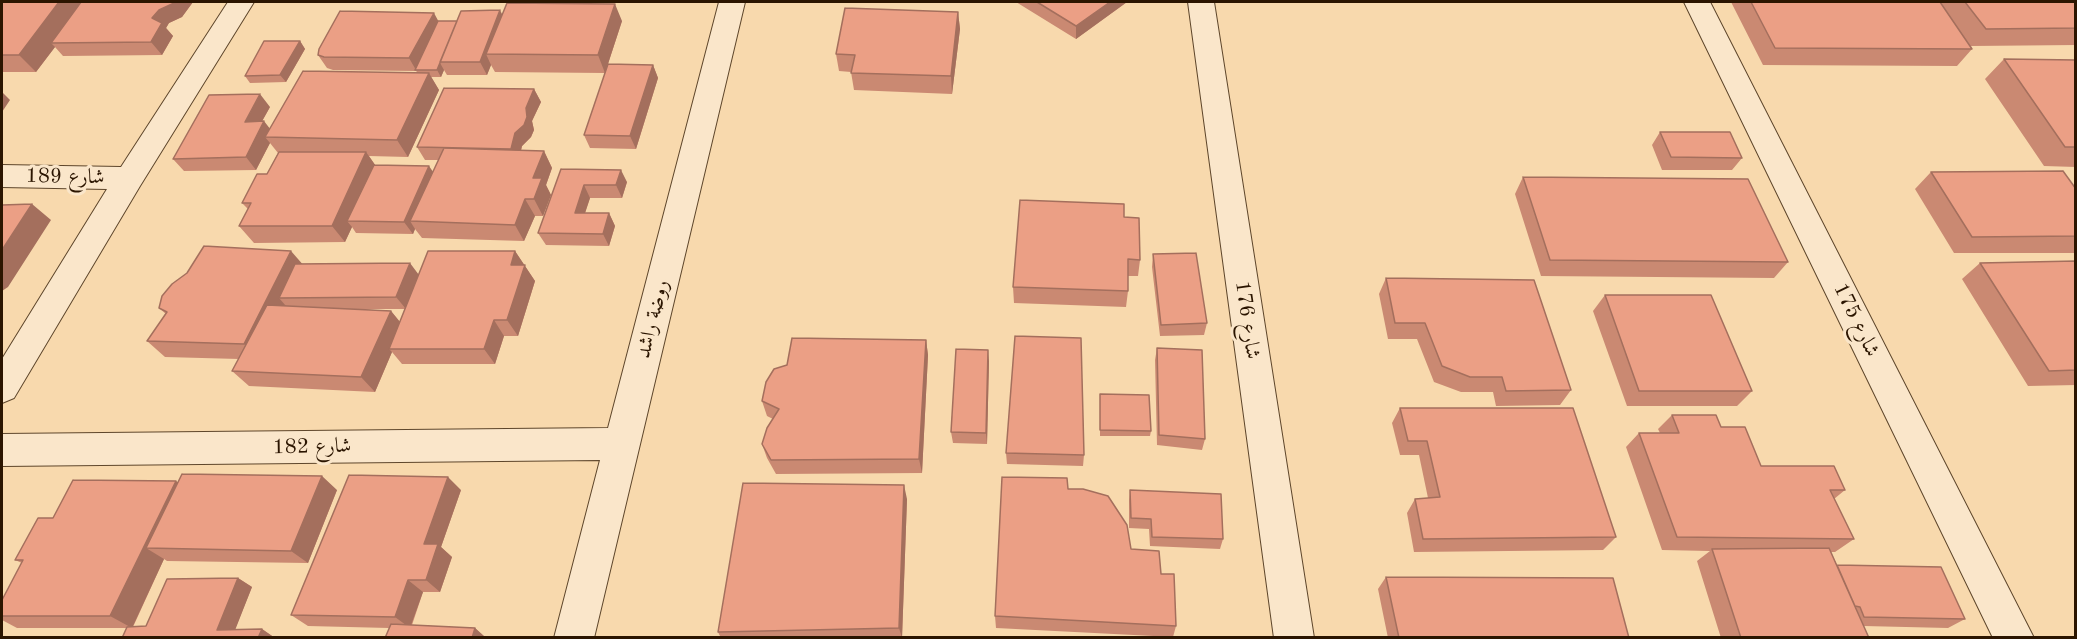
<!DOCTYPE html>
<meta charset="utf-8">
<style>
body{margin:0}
#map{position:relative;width:2077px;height:639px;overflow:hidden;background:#f8d9ad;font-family:"Old Standard TT",serif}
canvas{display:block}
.frame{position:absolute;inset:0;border:3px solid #2b1500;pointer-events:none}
</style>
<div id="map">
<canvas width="2077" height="639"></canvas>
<div class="frame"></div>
</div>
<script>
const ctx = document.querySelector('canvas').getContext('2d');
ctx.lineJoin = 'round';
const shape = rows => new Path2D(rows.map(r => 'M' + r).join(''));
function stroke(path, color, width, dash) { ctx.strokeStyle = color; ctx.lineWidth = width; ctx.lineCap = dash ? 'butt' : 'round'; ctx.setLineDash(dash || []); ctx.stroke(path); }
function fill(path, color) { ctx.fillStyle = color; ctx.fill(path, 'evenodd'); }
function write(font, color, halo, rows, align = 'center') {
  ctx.font = font + ' "Old Standard TT",Amiri,serif'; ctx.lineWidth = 6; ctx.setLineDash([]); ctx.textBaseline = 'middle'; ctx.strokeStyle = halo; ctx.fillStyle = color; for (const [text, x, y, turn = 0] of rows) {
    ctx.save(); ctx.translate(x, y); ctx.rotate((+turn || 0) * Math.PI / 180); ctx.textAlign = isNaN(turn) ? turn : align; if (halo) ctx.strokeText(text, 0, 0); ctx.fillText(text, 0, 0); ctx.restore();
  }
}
const minor = shape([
 [228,2,254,2,140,186,14,398,2,403,2,359,107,189,2,187,2,165,121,167,228,2],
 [719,2,745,2,594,638,554,638,600,460,2,466,2,434,608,428,719,2],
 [1188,2,1214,2,1314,638,1274,638,1188,2],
 [1684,2,1710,2,2034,638,1993,638,1684,2]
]);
const wall = shape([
 [2,2,193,2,182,17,169,23,166,28,173,36,162,55,63,56,55,47,36,72,2,72],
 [1016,2,1127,2,1076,39],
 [1731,2,2076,2,2076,45,1971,46,1972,49,1957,66,1763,65],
 [958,12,960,29,952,94,854,90,851,72,839,71,836,54],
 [502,15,622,21,608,64,653,65,658,78,636,149,590,148,584,135,605,73,495,72,491,65,487,75,447,75,444,70,441,77,431,77,439,90,408,157,369,156,375,165,433,172,439,160,425,160,417,147,534,89,541,102,532,121,534,130,531,137,522,146,521,151,544,151,552,168,546,185,551,195,543,216,535,216,524,241,422,238,415,229,413,234,356,233,352,227,345,242,254,243,239,226,248,209,242,203,267,174,278,153,270,143,256,170,184,171,173,159,270,107,262,121,270,129,417,72,416,71,333,70,327,68,318,55,439,21,457,21],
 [300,41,305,49,286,82,250,83,245,76],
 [2004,59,2076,60,2076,167,2044,166,1985,79],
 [1660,132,1742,158,1732,170,1662,170,1652,145],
 [561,169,627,182,622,198,590,198,585,213,609,213,615,226,609,246,546,245,538,233],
 [1931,172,2076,189,2076,253,1954,253,1915,189],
 [1523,177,1788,262,1774,278,1541,276,1515,194],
 [1124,217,1140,260,1138,276,1128,276,1128,291,1126,307,1014,303,1013,287],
 [515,251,535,281,518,336,504,336,495,364,402,364,392,352,375,392,249,386,232,371,239,359,165,357,147,341,166,314,159,308,302,264,419,275],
 [360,309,405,309,400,322,391,311],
 [1153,254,1207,323,1204,335,1160,336,1152,267],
 [2076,261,2076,385,2028,386,1962,279,1980,263],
 [1386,278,1571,390,1560,405,1496,406,1493,392,1461,392,1434,382,1417,339,1388,339,1379,294],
 [1605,295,1752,391,1737,406,1627,406,1593,311],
 [926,340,928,355,922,473,776,474,767,458,762,444,773,419,767,416,762,401],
 [1157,348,1205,439,1202,450,1157,445,1155,360],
 [989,361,987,444,953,443,951,432],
 [1100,394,1151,431,1150,436,1100,436],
 [1400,408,1616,537,1603,550,1414,552,1407,513,1415,499,1428,498,1419,455,1400,455,1392,423],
 [1672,415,1721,427,1761,466,1845,490,1834,499,1854,539,1835,552,1831,552,1837,565,1965,619,1948,628,1864,626,1869,638,1721,638,1697,561,1710,551,1662,550,1626,447,1639,433,1660,433,1658,429],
 [1006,453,1084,455,1083,466,1007,464],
 [178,482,337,490,308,563,167,561,164,559,133,627,146,626,238,578,252,587,235,629,262,629,275,638,122,638,127,628,17,628,2,620,2,600,22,563,15,560,53,518],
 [1068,489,1131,549,1161,574,1176,626,1173,637,996,628,995,616],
 [461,490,441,547,452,557,440,592,423,592,412,625,475,628,485,637,485,638,385,638,389,628,308,626,291,615],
 [1130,490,1223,539,1220,549,1150,546,1149,529,1129,528,1129,500],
 [907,499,902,638,721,638,718,632],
 [1386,577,1629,638,1388,638,1378,589]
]);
const shadedWall = shape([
 [59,2,80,2,84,6,51,43,55,47,36,72,19,55],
 [173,2,193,2,182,17,169,23,166,28,173,36,162,55,151,42,152,18,159,10],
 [1110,2,1127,2,1076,39,1076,26],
 [615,4,622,21,605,73,598,55],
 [500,10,507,24,486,54,491,65,487,75,480,62],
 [958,12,960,29,952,94,951,76],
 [434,13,441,26,416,70,409,58],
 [300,41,305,49,286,82,280,75],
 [440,63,444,70,441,77,437,70],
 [653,65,658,78,636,149,630,136],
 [429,73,439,90,408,157,397,140],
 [534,89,541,102,532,121,534,130,531,137,522,146,518,162,511,149,515,133],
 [2,92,10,100,2,112],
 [260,94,270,107,255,134,245,122],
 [264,121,274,134,265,137,270,143,256,170,246,157],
 [544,151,552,168,546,185,551,195,543,216,534,199,533,178],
 [366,152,378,169,347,221,352,227,345,242,332,226],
 [429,166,438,179,410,221,415,229,413,234,404,222],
 [621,170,627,182,622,198,616,185],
 [584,185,590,198,581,225,575,213],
 [525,199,535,216,524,241,515,225],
 [32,204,51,220,8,287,2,291,2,250],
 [609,213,615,226,609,246,603,234],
 [291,251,305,267,279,298,286,306,260,360,244,344],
 [515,251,535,281,518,336,507,320,511,265],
 [410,263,419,275,406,309,396,297],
 [391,311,404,327,389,349,392,352,375,392,361,377],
 [494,320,504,336,495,364,484,349],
 [926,340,928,355,922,473,919,459],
 [988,350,989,361,987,444,986,433],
 [322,476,337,490,308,563,291,551],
 [448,477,461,490,441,547,452,557,440,592,426,580,424,544],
 [176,481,195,494,146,548,164,559,132,628,110,616],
 [904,485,907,499,902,638,899,628],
 [238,578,252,587,232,638,217,630],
 [408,580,423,592,410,628,395,617],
 [475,628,485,637,485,638,472,638],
 [262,629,275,638,258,638]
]);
const building = shape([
 [2,2,59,2,19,55,2,55,2,2],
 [81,2,173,2,172,4,159,10,152,18,162,23,151,42,51,43,81,2],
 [1037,2,1110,2,1076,26,1037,2],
 [1751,2,1940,2,1972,49,1775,48,1751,2],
 [1965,2,2076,2,2076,28,1986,29,1965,2],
 [507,3,615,4,598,55,486,54,507,3],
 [845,8,958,12,951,76,851,73,855,55,836,54,845,8],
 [500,10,480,62,440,62,461,11,500,10],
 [340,11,434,13,409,58,324,57,318,55,319,49,340,11],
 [438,21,457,21,437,70,415,70,438,21],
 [264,41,300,41,280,75,245,76,264,41],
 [2004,59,2076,60,2076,147,2065,147,2004,59],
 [608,64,653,65,630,136,584,135,608,64],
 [303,71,429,73,397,140,265,137,303,71],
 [444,88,534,89,526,108,527,117,524,125,515,133,511,149,417,147,444,88],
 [260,94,245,122,264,121,246,157,173,159,209,95,260,94],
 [1660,132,1730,132,1742,158,1671,157,1660,132],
 [444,148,544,151,533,178,542,178,534,199,525,199,515,225,410,221,444,148],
 [279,152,366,152,332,226,239,226,251,203,242,203,257,174,267,174,279,152],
 [374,165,429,166,404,222,347,221,374,165],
 [561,169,621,170,616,185,584,185,575,213,609,213,603,234,538,233,561,169],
 [2063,171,2076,189,2076,236,1972,237,1931,172,2063,171],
 [1523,177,1748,179,1788,262,1550,260,1523,177],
 [1020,200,1124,204,1124,217,1139,218,1140,260,1128,259,1128,291,1013,287,1020,200],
 [32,204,2,250,2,205,32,204],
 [204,246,291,251,244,344,147,341,167,312,159,308,162,296,172,284,187,273,204,246],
 [428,251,515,251,511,265,525,265,507,320,494,320,484,349,389,349,428,251],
 [1196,253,1207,323,1161,325,1153,254,1196,253],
 [2076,261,2076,370,2049,371,1980,263,2076,261],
 [410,263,396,297,279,298,295,264,410,263],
 [1386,278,1534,280,1571,390,1506,391,1502,377,1470,377,1442,366,1425,323,1395,323,1386,278],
 [1605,295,1711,295,1752,391,1639,391,1605,295],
 [267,305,391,311,361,377,232,371,267,305],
 [1015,336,1081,338,1084,455,1006,453,1015,336],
 [792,338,926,340,919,459,771,460,762,444,767,428,779,409,762,401,766,382,774,369,787,365,792,338],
 [1157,348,1202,350,1205,439,1159,435,1157,348],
 [956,349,988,350,986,433,951,432,956,349],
 [1100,394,1149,395,1151,431,1100,430,1100,394],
 [1400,408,1573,408,1616,537,1423,539,1415,499,1440,497,1427,441,1408,441,1400,408],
 [1672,415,1716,415,1721,427,1745,427,1761,466,1834,466,1845,490,1830,490,1854,539,1677,537,1639,433,1679,433,1672,415],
 [182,474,322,476,291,551,146,548,182,474],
 [349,475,448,477,424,544,438,544,426,580,408,580,395,617,291,615,349,475],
 [1002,477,1067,478,1068,489,1083,489,1108,496,1127,525,1131,549,1159,551,1161,574,1174,574,1176,626,995,616,1002,477],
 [73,480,176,481,110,616,2,616,2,600,23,560,15,560,38,518,53,518,73,480],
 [743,483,904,485,899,628,718,632,743,483],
 [1130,490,1221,494,1223,539,1152,537,1151,519,1131,518,1130,490],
 [1829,548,1869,638,1741,638,1712,549,1829,548],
 [1837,565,1941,567,1965,619,1864,617,1860,607,1855,606,1837,565],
 [1386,577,1613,578,1629,638,1399,638,1386,577],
 [238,578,217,630,262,629,258,638,122,638,127,627,146,626,167,579,238,578],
 [391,624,475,628,472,638,385,638,391,624]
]);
const streetNames = [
 ["شارع 189",65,177,1],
 ["روضة راشد",653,319,-76],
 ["شارع 176",1247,320,82],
 ["شارع 175",1856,320,64],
 ["شارع 182",312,447,-1]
];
stroke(minor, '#5e462b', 2);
fill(minor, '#fae6ca');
fill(wall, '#ca8972');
fill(shadedWall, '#a46f5d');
fill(building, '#eb9f85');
stroke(building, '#a46f5d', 1.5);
write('21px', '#2b1500', '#fae6ca', streetNames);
</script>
